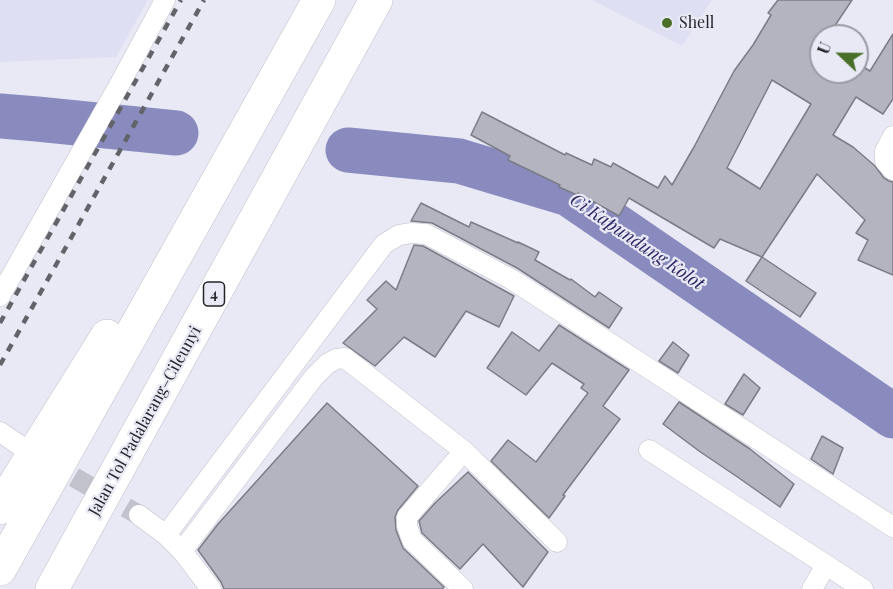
<!DOCTYPE html>
<meta charset="utf-8">
<style>
body{margin:0}
#map{position:relative;width:893px;height:589px;overflow:hidden;background:#e8e9f4;font-family:"Playfair Display",serif}
canvas{display:block}
.north{position:absolute;left:809px;top:24px;width:60px;height:60px;box-sizing:border-box;background:#e8e9f4;border:2px solid #9a9ba3;border-radius:50%;rotate:292deg;font-size:16px;font-weight:700;line-height:24px;text-align:center;color:#242529}
.north::after{content:'';display:block;margin:auto;width:21px;height:27px;background:#4a6f28;clip-path:polygon(50% 0,100% 100%,50% 72%,0 100%)}
</style>
<div id="map">
<canvas width="893" height="589"></canvas>
<div class="north">U</div>
</div>
<script>
const ctx = document.querySelector('canvas').getContext('2d');
ctx.lineJoin = 'round';
function fill(path, color) { ctx.fillStyle = color; ctx.fill(path, 'evenodd'); }
const shape = rows => new Path2D(rows.map(r => 'M' + r).join(''));
function stroke(path, color, width, dash) { ctx.strokeStyle = color; ctx.lineWidth = width; ctx.lineCap = dash ? 'butt' : 'round'; ctx.setLineDash(dash || []); ctx.stroke(path); }
function write(font, color, halo, rows, align = 'center') {
  ctx.font = font + ' "Playfair Display",serif'; ctx.lineWidth = 4.5; ctx.setLineDash([]); ctx.textBaseline = 'middle'; ctx.strokeStyle = halo; ctx.fillStyle = color; for (const [text, x, y, turn = 0] of rows) {
    ctx.save(); ctx.translate(x, y); ctx.rotate((+turn || 0) * Math.PI / 180); ctx.textAlign = isNaN(turn) ? turn : align; if (halo) ctx.strokeText(text, 0, 0); ctx.fillText(text, 0, 0); ctx.restore();
  }
}
const built = shape([
 [0,0,148,0,116,57,0,62],
 [592,0,712,0,682,46]
]);
const river = shape([
 [0,116,37,119,176,133],
 [348,150,459,161,569,194,893,416]
]);
const building = shape([
 [778,0,852,0,828,36,821,36,821,72,857,72,857,63,870,71,893,34,893,99,883,114,856,97,833,135,853,147,875,166,884,178,889,181,893,182,893,275,858,260,868,240,856,233,865,220,817,174,762,257,720,239,714,248,629,198,619,216,578,193,577,195,559,187,560,185,508,160,510,156,471,135,482,112,565,155,566,153,592,165,594,159,611,167,613,163,658,188,665,176,672,185,694,147,734,71,753,45,771,15,768,13,778,0],
 [772,80,811,104,760,189,727,168,772,80],
 [421,203,469,227,471,222,518,243,518,242,539,252,535,260,570,280,571,279,595,297,599,292,622,308,609,328,517,268,432,223,411,221,421,203],
 [414,245,423,246,514,296,499,327,466,311,435,357,404,337,375,366,343,343,377,309,367,300,386,281,396,290,414,245],
 [762,257,816,293,800,317,746,281,762,257],
 [559,325,629,370,603,406,620,419,563,495,565,496,549,518,491,461,508,440,536,462,588,393,581,388,584,384,552,363,526,395,487,368,512,332,539,351,559,325],
 [673,342,689,355,678,373,659,361,673,342],
 [744,374,760,388,743,415,725,404,744,374],
 [679,402,750,449,794,484,780,507,739,478,699,451,663,424,679,402],
 [327,403,418,486,398,510,395,517,396,530,403,548,444,587,442,589,224,589,221,582,198,550,218,524,327,403],
 [822,436,843,448,833,474,811,459,822,436],
 [468,472,548,552,523,587,483,544,460,569,422,533,419,521,435,503,468,472]
]);
const streetTunnel = shape([
 [48,462,139,515]
]);
const street = shape([
 [893,136,885,151,885,161,893,170],
 [0,296,122,80,165,0],
 [0,432,22,447],
 [649,450,863,589],
 [139,515,166,535,182,551,211,589],
 [166,535,384,244,399,235,412,233,426,234,511,279,893,527],
 [182,551,314,377,327,364,336,359,345,358,464,451,557,542],
 [463,589,412,540,407,526,407,517,464,451],
 [812,589,826,565]
]);
const highway = shape([
 [0,508,107,336],
 [0,569,319,0],
 [52,589,376,0]
]);
const rail = shape([
 [0,323,181,0],
 [0,365,204,0]
]);
const markers = [
 [667,23,6,"#4a6f28"]
];
const shields = [
 [214,294,21]
];
const shieldNames = [
 ["4",214,294]
];
const poiNames = [
 ["Shell",679,23]
];
const streetNames = [
 ["Jalan Tol Padalarang–Cileunyi",145,421,-61]
];
const waterNames = [
 ["Ci Kapundung Kolot",637,242,34]
];
fill(built, '#dedff2');
stroke(river, '#898bbf', 45);
fill(building, '#b3b4bf');
stroke(building, '#7b7c86', 1.5);
stroke(streetTunnel, '#c1c2cb', 20, [20, 10]);
stroke(street, '#bebfca', 21);
stroke(highway, '#bebfca', 34);
stroke(street, '#fff', 20);
stroke(highway, '#fff', 33);
stroke(rail, '#63646a', 4.5, [8, 8]);
for (const [x, y, r, color] of markers) { const dot = new Path2D(); dot.arc(x, y, r, 0, 2 * Math.PI); ctx.fillStyle = color; ctx.fill(dot); stroke(dot, '#e8e9f4', 2); }
for (const [x, y, w] of shields) { const box = new Path2D(); box.roundRect(x - w / 2, y - 12, w, 24, 4.5); ctx.fillStyle = '#e8e9f4'; ctx.fill(box); stroke(box, '#242529', 1.5); }
write('bold 15px', '#242529', null, shieldNames);
write('16px', '#242529', '#e8e9f4', poiNames, 'left');
write('16px', '#242529', '#e8e9f4', streetNames);
write('italic 18px', '#2c2665', '#e8e9f4', waterNames);
</script>
